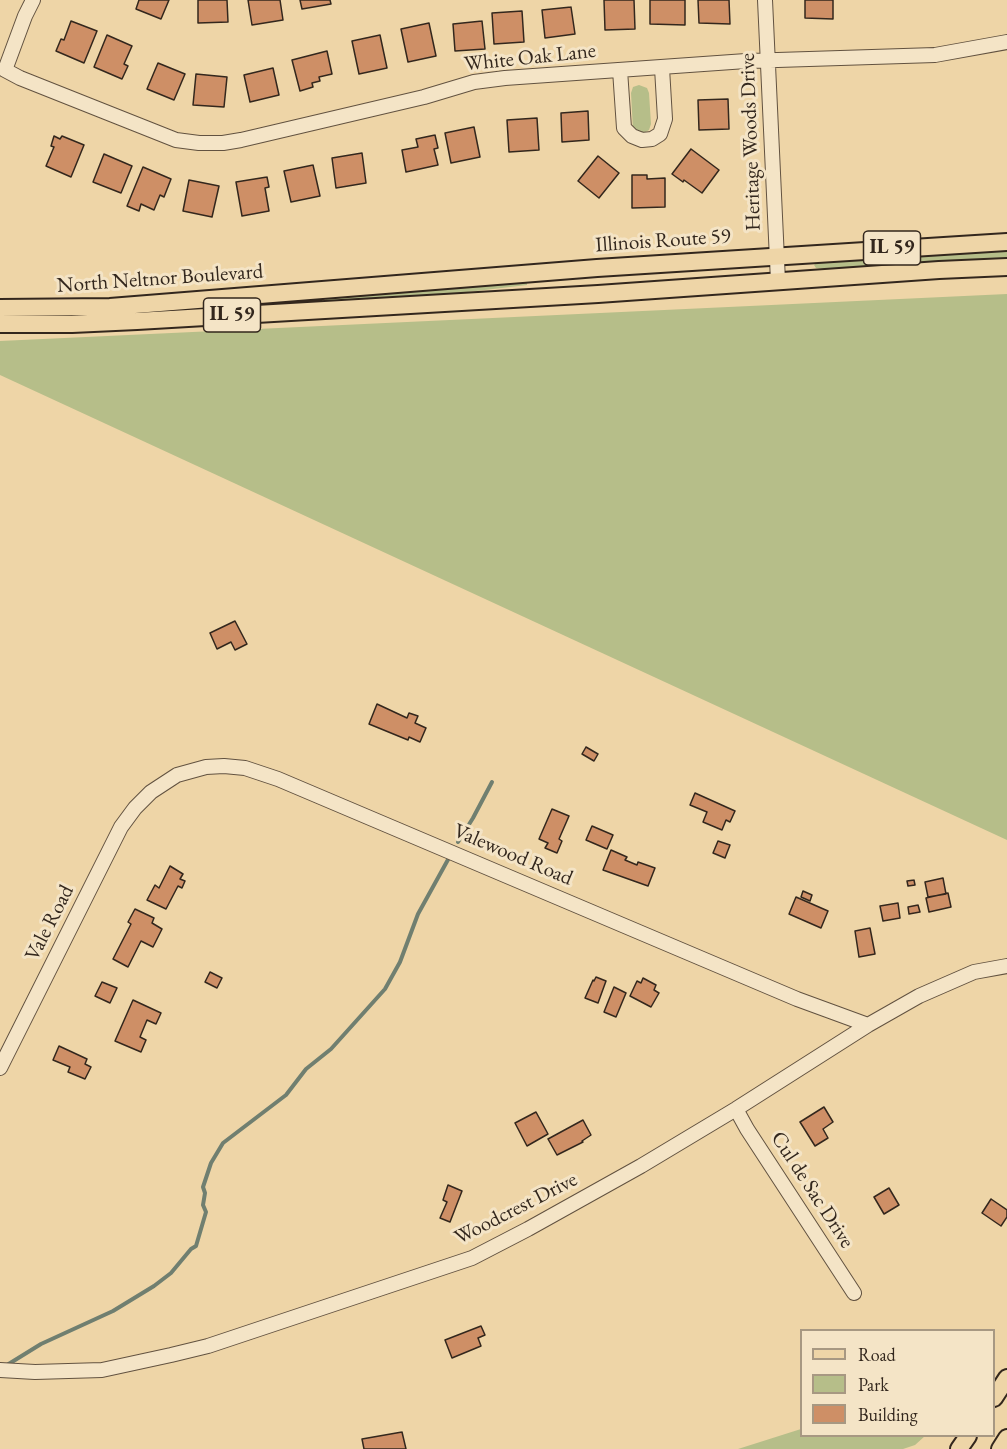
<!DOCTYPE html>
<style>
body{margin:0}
#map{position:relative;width:1007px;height:1449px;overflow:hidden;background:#eed5a7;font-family:"EB Garamond",serif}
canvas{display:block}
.legend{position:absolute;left:800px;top:1329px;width:195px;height:108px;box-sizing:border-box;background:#f4e4c6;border:2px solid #a79882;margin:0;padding:8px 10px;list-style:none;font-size:18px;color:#33271d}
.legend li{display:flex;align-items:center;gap:12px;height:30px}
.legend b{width:30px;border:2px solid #a79882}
</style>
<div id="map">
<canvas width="1007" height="1449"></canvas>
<ul class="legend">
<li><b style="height:8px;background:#eed5a7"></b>Road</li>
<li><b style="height:16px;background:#b6be89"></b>Park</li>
<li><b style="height:16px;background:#ce8f66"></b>Building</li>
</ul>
</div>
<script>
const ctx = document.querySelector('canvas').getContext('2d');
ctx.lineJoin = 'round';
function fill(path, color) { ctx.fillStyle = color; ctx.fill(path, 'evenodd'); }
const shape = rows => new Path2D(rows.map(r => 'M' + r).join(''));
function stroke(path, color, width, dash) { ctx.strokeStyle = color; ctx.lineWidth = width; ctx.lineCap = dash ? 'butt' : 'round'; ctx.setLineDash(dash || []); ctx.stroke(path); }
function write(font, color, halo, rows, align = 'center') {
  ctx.font = font + ' "EB Garamond",serif'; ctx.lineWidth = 6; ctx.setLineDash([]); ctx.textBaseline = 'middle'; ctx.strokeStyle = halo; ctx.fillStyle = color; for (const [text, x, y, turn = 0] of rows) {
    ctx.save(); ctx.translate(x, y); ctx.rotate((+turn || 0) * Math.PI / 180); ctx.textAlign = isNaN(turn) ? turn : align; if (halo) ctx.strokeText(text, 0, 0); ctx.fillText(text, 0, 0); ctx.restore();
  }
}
const green = shape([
 [639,85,647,88,649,93,651,124,649,130,642,134,633,130,631,93,633,87],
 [1007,251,1007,259,824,269,816,268,814,265,817,262,852,260],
 [527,282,527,285,459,293,326,301,326,298],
 [1007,294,1007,840,0,375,0,341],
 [801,1429,802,1436,925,1436,915,1445,903,1449,738,1449]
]);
const stream = shape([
 [458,842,473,818,492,782],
 [7,1365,41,1344,113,1311,154,1286,171,1273,191,1249,196,1246,206,1212,203,1205,205,1193,203,1187,211,1163,223,1143,286,1095,306,1069,331,1049,385,989,400,962,418,914,450,856]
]);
const building = shape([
 [139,0,169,0,161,19,136,9,139,0],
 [198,0,227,0,228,22,198,23,198,0],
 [248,0,280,0,283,20,252,25,248,0],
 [300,0,330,0,331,4,302,9,300,0],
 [604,0,634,0,635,29,605,30,604,0],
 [650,0,685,0,685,25,650,24,650,0],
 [698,0,729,0,730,24,699,23,698,0],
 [805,0,833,0,833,19,805,18,805,0],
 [571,7,575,34,545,38,542,10,571,7],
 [522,11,524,42,494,44,492,13,522,11],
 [71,21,97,31,84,63,56,51,61,39,64,40,71,21],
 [482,21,485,49,455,51,453,24,482,21],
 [429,23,436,56,408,62,401,29,429,23],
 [107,35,132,46,124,64,128,66,122,79,94,67,107,35],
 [380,35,387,68,359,74,352,41,380,35],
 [327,51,332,74,319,77,320,81,312,83,313,87,300,91,292,60,327,51],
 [158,63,185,74,174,100,147,89,158,63],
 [273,68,279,95,250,102,244,75,273,68],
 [196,74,227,77,224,107,193,105,196,74],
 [728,99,729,129,699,130,698,100,728,99],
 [588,111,589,140,562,142,561,113,588,111],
 [537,118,539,150,509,152,507,120,537,118],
 [474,127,480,157,451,163,445,133,474,127],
 [435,135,438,148,434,149,438,165,406,172,402,150,418,147,416,139,435,135],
 [54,136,60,139,62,136,84,145,71,177,46,166,54,147,51,146,54,136],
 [691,149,719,170,702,193,684,180,683,182,672,174,691,149],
 [362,153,366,183,336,188,332,158,362,153],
 [104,154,132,166,121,193,93,182,104,154],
 [598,156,619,173,599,198,578,181,598,156],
 [313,165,320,196,291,202,284,171,313,165],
 [143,167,171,179,164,197,160,195,154,210,141,204,139,211,127,206,143,167],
 [632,175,647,175,647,179,665,178,665,207,632,208,632,175],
 [267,177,269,187,265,188,269,211,242,216,236,182,267,177],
 [189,180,219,186,212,217,183,211,189,180],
 [235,621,247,644,235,650,231,642,217,649,210,633,235,621],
 [377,704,407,718,409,713,418,716,415,723,426,728,420,742,409,737,408,740,369,724,377,704],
 [586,747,598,754,594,761,582,754,586,747],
 [695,793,735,811,730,822,726,820,722,830,703,822,707,812,690,805,695,793],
 [552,809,569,816,559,839,562,841,557,853,545,848,548,843,539,839,552,809],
 [592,826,613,835,607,849,586,840,592,826],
 [718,841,730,845,725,858,713,853,718,841],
 [611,850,627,857,625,860,637,865,638,862,655,868,648,886,603,870,611,850],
 [170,866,183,874,180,879,185,881,182,888,178,886,166,909,147,900,155,885,159,888,170,866],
 [943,878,946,894,928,897,925,882,943,878],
 [914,880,915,885,908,886,907,881,914,880],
 [803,891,812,895,810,901,801,897,803,891],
 [948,893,951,907,929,912,926,898,948,893],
 [796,897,828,911,821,928,789,914,796,897],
 [898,903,900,918,883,921,880,906,898,903],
 [918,905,920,912,909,914,908,907,918,905],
 [135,909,154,918,152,923,162,929,153,947,141,941,128,967,113,959,131,924,128,922,135,909],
 [870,928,875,954,859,957,855,931,870,928],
 [210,972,222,978,217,988,205,982,210,972],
 [596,977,606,981,598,1003,585,998,593,980,594,981,596,977],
 [643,978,656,985,654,990,659,993,651,1007,630,996,637,981,641,983,643,978],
 [102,982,117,988,110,1003,95,996,102,982],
 [614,987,626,993,616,1017,604,1012,614,987],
 [133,1000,161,1013,156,1024,147,1020,140,1037,146,1040,141,1052,115,1041,133,1000],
 [59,1046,87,1059,85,1064,91,1067,85,1079,68,1072,70,1067,53,1060,59,1046],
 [824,1107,833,1122,823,1129,828,1138,815,1146,800,1122,824,1107],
 [536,1112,548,1134,527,1146,515,1123,536,1112],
 [583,1120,591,1135,582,1141,583,1142,557,1155,548,1139,583,1120],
 [448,1185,462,1191,450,1222,440,1218,447,1202,443,1200,448,1185],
 [889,1188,899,1205,884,1214,874,1197,889,1188],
 [991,1199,1007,1210,1007,1217,1001,1226,982,1213,991,1199],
 [481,1326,485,1335,478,1338,481,1346,452,1358,445,1340,481,1326],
 [402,1432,406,1449,364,1449,362,1439,402,1432]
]);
const minor = shape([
 [33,0,25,16,5,70,20,78,176,140,199,143,223,143,241,140,424,97,474,82,505,78,746,61,935,55,1007,42],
 [765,0,778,281],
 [620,70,624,128,632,136,642,140,652,139,660,134,665,119,662,68],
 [0,1068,121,827,135,808,151,792,177,775,206,767,224,766,245,768,278,779,797,999,868,1025],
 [736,1109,747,1129,854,1293],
 [0,1370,35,1372,102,1370,171,1355,208,1346,472,1258,528,1229,641,1166,736,1109,868,1025,919,996,974,972,1007,966]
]);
const major = shape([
 [0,308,110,307,597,268,1007,242],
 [0,324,72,324,137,321,598,294,939,270,1007,267],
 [994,1398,1007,1378],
 [959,1449,968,1436],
 [1000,1449,1007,1438]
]);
const shields = [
 [892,248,57],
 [232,315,57]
];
const shieldNames = [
 ["IL 59",892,248],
 ["IL 59",232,315]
];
const streetNames = [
 ["White Oak Lane",530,58,-6],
 ["Heritage Woods Drive",751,142,-92],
 ["Illinois Route 59",663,241,-4],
 ["North Neltnor Boulevard",160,279,-4],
 ["Valewood Road",513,855,23],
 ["Vale Road",50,923,-63],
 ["Cul de Sac Drive",812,1190,57],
 ["Woodcrest Drive",516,1209,-27]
];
fill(green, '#b6be89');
stroke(stream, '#707f70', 4);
fill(building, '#ce8f66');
stroke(building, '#33271d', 1.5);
stroke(minor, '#625240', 16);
stroke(major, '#33271d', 20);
stroke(minor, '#f4e4c6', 14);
stroke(major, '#eed5a7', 16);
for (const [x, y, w] of shields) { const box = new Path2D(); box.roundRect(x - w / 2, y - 17, w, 34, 4.5); ctx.fillStyle = '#f4e4c6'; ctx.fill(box); stroke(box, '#33271d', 1.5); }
write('bold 20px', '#33271d', null, shieldNames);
write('21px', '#33271d', '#f4e4c6', streetNames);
</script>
